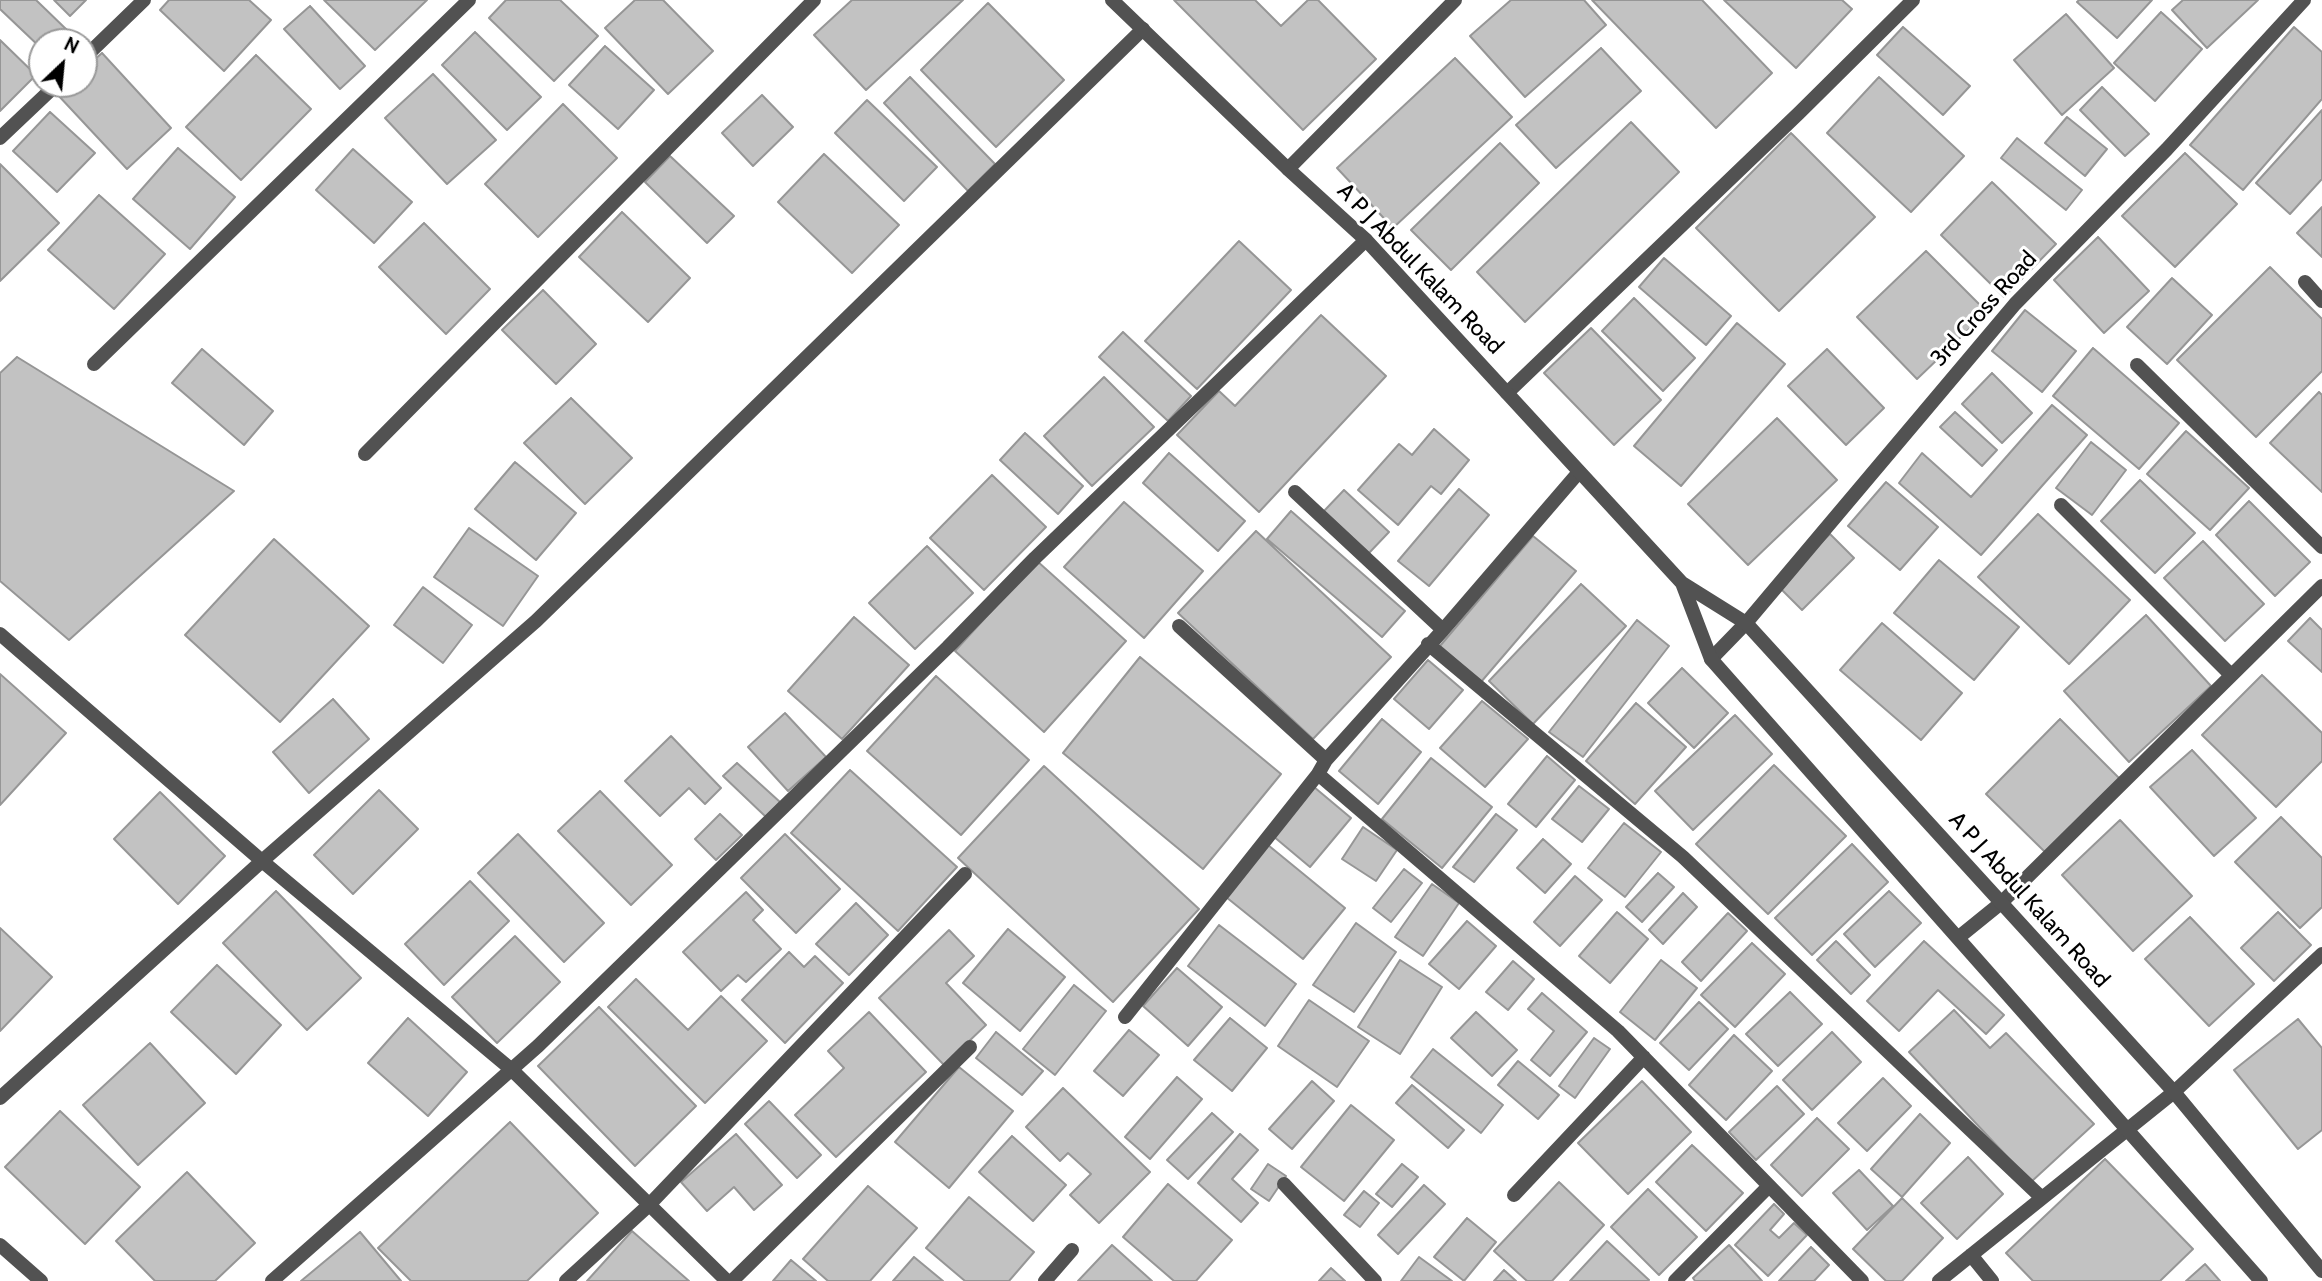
<!DOCTYPE html>
<style>
body{margin:0}
#map{position:relative;width:2322px;height:1281px;overflow:hidden;background:#fff;font-family:Cabin,sans-serif}
canvas{display:block}
.north{position:absolute;left:28px;top:28px;width:70px;height:70px;box-sizing:border-box;background:#fff;border:2px solid #999;border-radius:50%;rotate:26deg;font-size:19px;font-weight:700;line-height:28px;text-align:center;color:#000}
.north::after{content:'';display:block;margin:auto;width:24px;height:32px;background:#000;clip-path:polygon(50% 0,100% 100%,50% 72%,0 100%)}
</style>
<div id="map">
<canvas width="2322" height="1281"></canvas>
<div class="north">N</div>
</div>
<script>
const ctx = document.querySelector('canvas').getContext('2d');
ctx.lineJoin = 'round';
function fill(path, color) { ctx.fillStyle = color; ctx.fill(path, 'evenodd'); }
const shape = rows => new Path2D(rows.map(r => 'M' + r).join(''));
function stroke(path, color, width, dash) { ctx.strokeStyle = color; ctx.lineWidth = width; ctx.lineCap = dash ? 'butt' : 'round'; ctx.setLineDash(dash || []); ctx.stroke(path); }
function write(font, color, halo, rows, align = 'center') {
  ctx.font = font + ' Cabin,sans-serif'; ctx.lineWidth = 6; ctx.setLineDash([]); ctx.textBaseline = 'middle'; ctx.strokeStyle = halo; ctx.fillStyle = color; for (const [text, x, y, turn = 0] of rows) {
    ctx.save(); ctx.translate(x, y); ctx.rotate((+turn || 0) * Math.PI / 180); ctx.textAlign = isNaN(turn) ? turn : align; if (halo) ctx.strokeText(text, 0, 0); ctx.fillText(text, 0, 0); ctx.restore();
  }
}
const building = shape([
 [0,0,36,0,67,30,54,42,42,42,42,49,0,9,0,0],
 [54,0,86,0,70,16,54,0],
 [169,0,249,0,271,20,224,71,160,10,169,0],
 [324,0,427,0,375,50,324,0],
 [506,0,560,0,598,36,554,81,489,18,506,0],
 [635,0,663,0,713,51,668,94,605,28,635,0],
 [852,0,963,0,866,90,814,35,852,0],
 [1174,0,1255,0,1281,26,1308,0,1318,0,1376,59,1303,130,1174,0],
 [1511,0,1584,0,1606,25,1525,97,1470,36,1511,0],
 [1592,0,1702,0,1772,73,1716,128,1592,0],
 [1724,0,1842,0,1852,9,1796,68,1724,0],
 [2079,0,2152,0,2117,38,2077,2,2079,0],
 [2183,0,2258,0,2207,48,2172,10,2183,0],
 [988,3,1064,80,996,147,921,70,988,3],
 [310,6,365,66,340,89,284,29,310,6],
 [2161,12,2202,49,2155,101,2114,63,2161,12],
 [2066,14,2114,68,2062,115,2014,60,2066,14],
 [1903,27,1970,86,1943,115,1877,55,1903,27],
 [2294,27,2322,52,2322,99,2243,190,2190,145,2294,27],
 [475,32,541,97,507,130,442,65,475,32],
 [0,40,36,75,0,111,0,40],
 [605,46,654,90,618,129,569,85,605,46],
 [1601,48,1641,91,1556,168,1516,125,1601,48],
 [102,53,171,128,127,169,57,94,68,84,84,84,84,69,102,53],
 [256,55,311,109,241,180,186,127,256,55],
 [1455,58,1512,117,1393,228,1337,168,1455,58],
 [433,74,496,140,447,184,385,118,433,74],
 [910,77,995,164,968,191,884,103,910,77],
 [1879,77,1964,156,1911,212,1827,133,1879,77],
 [2102,87,2149,134,2125,156,2080,110,2102,87],
 [762,95,793,127,753,166,722,133,762,95],
 [867,100,937,167,904,201,835,133,867,100],
 [563,104,617,158,538,237,485,184,563,104],
 [2322,110,2322,179,2290,214,2256,183,2322,110],
 [50,112,95,153,57,192,13,151,50,112],
 [2067,117,2107,149,2085,176,2045,143,2067,117],
 [1631,122,1679,172,1525,322,1477,272,1631,122],
 [1791,133,1875,217,1779,311,1696,228,1791,133],
 [2017,138,2082,190,2066,210,2001,158,2017,138],
 [1500,143,1539,183,1451,270,1411,230,1500,143],
 [178,148,235,197,190,249,133,199,178,148],
 [353,149,412,202,374,243,316,190,353,149],
 [2185,153,2237,204,2175,267,2122,216,2185,153],
 [824,154,899,225,852,273,778,202,824,154],
 [670,156,734,216,707,243,645,182,670,156],
 [0,164,59,223,0,281,0,164],
 [1992,182,2056,244,2004,297,1941,235,1992,182],
 [99,195,165,254,114,309,48,250,99,195],
 [2322,207,2322,257,2297,233,2322,207],
 [622,212,690,278,648,322,579,257,622,212],
 [424,223,490,289,446,334,379,267,424,223],
 [2098,237,2149,291,2104,333,2054,280,2098,237],
 [1239,241,1291,290,1197,389,1145,341,1239,241],
 [1926,251,1987,312,1917,379,1857,317,1926,251],
 [1664,258,1731,316,1706,345,1639,287,1664,258],
 [2270,267,2322,319,2322,371,2256,437,2177,360,2270,267],
 [2172,278,2212,315,2167,364,2127,327,2172,278],
 [543,290,596,344,556,384,502,330,543,290],
 [1634,298,1695,358,1663,391,1602,331,1634,298],
 [2025,310,2076,351,2042,392,1992,351,2025,310],
 [1321,315,1386,376,1259,512,1177,435,1219,391,1235,406,1321,315],
 [1737,323,1785,364,1681,486,1634,446,1737,323],
 [1591,328,1661,400,1614,445,1544,373,1591,328],
 [1123,332,1191,396,1168,421,1099,357,1123,332],
 [2093,348,2179,423,2139,469,2053,396,2093,348],
 [202,349,273,411,244,445,172,383,202,349],
 [1827,349,1884,408,1846,445,1788,386,1827,349],
 [17,357,234,491,69,640,0,581,0,373,17,357],
 [1992,373,2032,413,2002,443,1962,404,1992,373],
 [1104,377,1154,427,1092,486,1044,436,1104,377],
 [2319,392,2322,395,2322,492,2270,443,2319,392],
 [571,398,632,458,585,504,524,443,571,398],
 [2052,405,2087,435,1981,555,1899,483,1922,453,1971,497,2052,405],
 [1955,412,1997,450,1982,466,1940,427,1955,412],
 [1777,418,1837,480,1748,565,1688,504,1777,418],
 [1434,429,1469,460,1441,494,1431,486,1398,525,1358,490,1399,444,1412,455,1434,429],
 [2186,431,2249,488,2210,530,2147,474,2186,431],
 [1025,433,1083,486,1058,514,1000,460,1025,433],
 [2091,442,2126,470,2092,515,2056,488,2091,442],
 [1169,453,1245,521,1218,551,1143,483,1169,453],
 [515,462,576,513,536,560,475,509,515,462],
 [992,475,1046,527,984,590,930,538,992,475],
 [2140,480,2195,533,2155,573,2101,521,2140,480],
 [1886,482,1938,527,1900,570,1848,526,1886,482],
 [1459,489,1489,515,1429,586,1398,561,1459,489],
 [1344,490,1389,532,1369,553,1324,511,1344,490],
 [2249,501,2310,562,2275,596,2216,535,2249,501],
 [1124,502,1203,571,1144,638,1064,567,1124,502],
 [1291,511,1405,611,1382,637,1267,539,1291,511],
 [2038,514,2130,600,2069,664,1978,577,2038,514],
 [469,528,538,576,503,626,434,577,469,528],
 [1256,531,1391,657,1313,739,1178,613,1256,531],
 [1830,534,1854,558,1802,610,1777,585,1830,534],
 [1533,536,1576,571,1481,682,1440,646,1533,536],
 [274,539,369,626,280,722,185,635,274,539],
 [2203,541,2264,604,2225,641,2164,578,2203,541],
 [927,546,973,593,915,649,869,603,927,546],
 [1939,560,2019,627,1974,680,1894,613,1939,560],
 [1037,561,1126,641,1044,732,955,651,1037,561],
 [1581,584,1626,626,1533,724,1489,681,1581,584],
 [423,587,472,625,443,663,394,625,423,587],
 [2146,615,2211,686,2129,762,2064,691,2146,615],
 [854,617,909,665,842,739,788,691,854,617],
 [2310,618,2322,630,2322,672,2288,641,2310,618],
 [1637,620,1669,646,1583,757,1549,732,1637,620],
 [1882,623,1962,693,1921,740,1840,670,1882,623],
 [1140,657,1281,774,1203,869,1063,753,1140,657],
 [1428,660,1463,690,1429,729,1394,699,1428,660],
 [1682,668,1728,713,1694,748,1648,703,1682,668],
 [0,674,66,733,0,805,0,674],
 [2262,675,2322,733,2322,761,2276,807,2202,735,2262,675],
 [936,676,1029,760,961,835,867,751,936,676],
 [333,699,369,739,309,793,273,752,333,699],
 [1482,701,1528,739,1485,787,1440,748,1482,701],
 [1636,703,1686,747,1635,804,1586,761,1636,703],
 [785,713,826,757,788,791,748,747,785,713],
 [1735,715,1772,754,1693,830,1655,791,1735,715],
 [1382,719,1421,752,1378,804,1339,771,1382,719],
 [2060,719,2120,779,2046,853,1986,794,2060,719],
 [671,736,721,788,705,804,689,788,660,816,625,781,671,736],
 [2192,750,2256,818,2214,856,2150,787,2192,750],
 [1547,756,1575,780,1536,827,1508,804,1547,756],
 [1431,758,1492,807,1442,868,1382,819,1431,758],
 [737,763,780,802,766,817,723,776,737,763],
 [1774,765,1846,836,1768,914,1696,844,1774,765],
 [1044,766,1199,909,1113,1002,958,858,1044,766],
 [850,770,957,867,898,931,791,833,850,770],
 [1579,786,1609,809,1582,842,1552,819,1579,786],
 [1314,787,1351,818,1310,867,1273,836,1314,787],
 [379,790,418,829,353,894,314,855,379,790],
 [600,791,672,865,631,905,558,831,600,791],
 [160,792,225,856,178,904,114,839,160,792],
 [720,814,742,835,716,860,695,839,720,814],
 [1496,814,1517,830,1474,882,1453,867,1496,814],
 [2281,817,2322,858,2322,907,2300,928,2235,862,2281,817],
 [2120,820,2192,896,2133,951,2062,875,2120,820],
 [1624,823,1661,852,1625,897,1588,868,1624,823],
 [1363,827,1397,850,1376,881,1342,859,1363,827],
 [518,834,604,923,564,962,478,873,518,834],
 [785,834,840,889,796,933,741,878,785,834],
 [1543,839,1571,864,1545,893,1517,868,1543,839],
 [1852,844,1888,882,1812,955,1775,918,1852,844],
 [1268,845,1345,908,1303,959,1226,897,1268,845],
 [1404,869,1422,883,1391,922,1373,908,1404,869],
 [1658,873,1674,887,1642,922,1626,907,1658,873],
 [1575,876,1602,900,1560,946,1534,922,1575,876],
 [470,881,509,921,444,985,405,944,470,881],
 [1432,884,1459,903,1423,956,1395,937,1432,884],
 [276,891,361,978,307,1030,223,943,276,891],
 [1889,891,1921,923,1875,967,1844,934,1889,891],
 [746,892,763,910,753,920,781,949,746,982,738,975,721,991,683,952,746,892],
 [1683,893,1697,907,1663,944,1649,930,1683,893],
 [856,903,888,935,849,975,816,944,856,903],
 [1617,912,1648,939,1610,983,1579,956,1617,912],
 [2278,912,2311,945,2274,981,2241,948,2278,912],
 [1728,913,1747,931,1701,981,1682,962,1728,913],
 [2190,917,2254,984,2209,1026,2145,959,2190,917],
 [1467,921,1496,946,1459,989,1429,964,1467,921],
 [1356,923,1396,952,1354,1012,1313,985,1356,923],
 [1219,925,1296,984,1265,1026,1188,966,1219,925],
 [0,928,52,977,0,1031,0,928],
 [1008,929,1065,977,1020,1031,963,983,1008,929],
 [949,930,974,956,946,983,986,1025,944,1065,879,998,949,930],
 [515,936,560,982,497,1043,452,997,515,936],
 [1836,941,1870,975,1851,994,1817,960,1836,941],
 [1924,941,2004,1015,1986,1034,1938,990,1899,1031,1867,1001,1924,941],
 [1752,943,1785,974,1735,1027,1701,995,1752,943],
 [789,952,804,967,815,956,843,983,785,1043,742,1000,789,952],
 [1400,960,1442,987,1400,1054,1358,1027,1400,960],
 [1661,960,1697,988,1655,1040,1620,1012,1661,960],
 [1513,961,1534,979,1508,1010,1486,992,1513,961],
 [217,965,281,1025,236,1074,171,1012,217,965],
 [1177,968,1222,1007,1188,1046,1143,1006,1177,968],
 [636,979,688,1030,721,996,767,1041,705,1103,608,1007,636,979],
 [1074,985,1106,1011,1055,1075,1023,1049,1074,985],
 [1790,992,1822,1024,1778,1066,1746,1034,1790,992],
 [1542,993,1587,1032,1550,1076,1531,1060,1554,1031,1528,1009,1542,993],
 [1309,1000,1369,1041,1337,1087,1278,1046,1309,1000],
 [1699,1002,1728,1029,1689,1070,1660,1043,1699,1002],
 [599,1007,696,1106,635,1166,538,1066,599,1007],
 [1954,1010,1990,1048,2006,1033,2094,1124,2031,1182,1909,1052,1954,1010],
 [869,1012,926,1072,836,1157,795,1115,844,1068,828,1051,869,1012],
 [1476,1012,1517,1050,1492,1076,1451,1038,1476,1012],
 [408,1018,467,1072,428,1116,368,1063,408,1018],
 [1230,1018,1267,1048,1232,1091,1194,1060,1230,1018],
 [2298,1019,2322,1048,2322,1130,2298,1149,2234,1070,2298,1019],
 [1129,1030,1159,1055,1123,1096,1094,1071,1129,1030],
 [996,1032,1043,1071,1022,1095,976,1058,996,1032],
 [1832,1032,1861,1062,1812,1110,1783,1080,1832,1032],
 [1734,1035,1772,1071,1726,1120,1689,1085,1734,1035],
 [1594,1038,1610,1049,1575,1098,1559,1086,1594,1038],
 [150,1043,205,1103,138,1165,83,1105,150,1043],
 [1433,1049,1503,1105,1481,1133,1411,1077,1433,1049],
 [1518,1061,1559,1095,1538,1119,1498,1085,1518,1061],
 [959,1067,1013,1111,949,1188,895,1142,959,1067],
 [1177,1077,1202,1099,1150,1159,1125,1137,1177,1077],
 [1883,1078,1911,1106,1867,1151,1838,1123,1883,1078],
 [1312,1081,1334,1101,1292,1149,1269,1129,1312,1081],
 [1642,1081,1691,1132,1628,1194,1578,1143,1642,1081],
 [1412,1085,1464,1130,1448,1148,1396,1103,1412,1085],
 [1777,1086,1804,1114,1756,1160,1729,1132,1777,1086],
 [1063,1088,1150,1172,1099,1223,1070,1195,1091,1174,1068,1153,1060,1161,1026,1127,1063,1088],
 [769,1101,821,1155,797,1178,745,1124,769,1101],
 [1351,1105,1394,1140,1344,1201,1301,1167,1351,1105],
 [60,1111,140,1187,85,1244,5,1167,60,1111],
 [1212,1113,1233,1132,1188,1179,1167,1160,1212,1113],
 [1920,1114,1950,1143,1902,1197,1871,1169,1920,1114],
 [1817,1118,1849,1149,1802,1196,1771,1165,1817,1118],
 [510,1122,598,1213,527,1281,411,1281,378,1248,510,1122],
 [736,1134,782,1185,754,1210,734,1187,707,1211,681,1182,736,1134],
 [1240,1134,1258,1150,1232,1179,1258,1203,1241,1222,1198,1183,1240,1134],
 [1012,1136,1066,1185,1033,1221,979,1172,1012,1136],
 [1692,1145,1743,1193,1706,1231,1656,1182,1692,1145],
 [1968,1157,2003,1194,1957,1239,1921,1203,1968,1157],
 [2105,1159,2193,1249,2160,1281,2033,1281,2006,1253,2105,1159],
 [1268,1164,1286,1176,1269,1201,1251,1189,1268,1164],
 [1402,1164,1418,1177,1392,1207,1376,1194,1402,1164],
 [1859,1170,1893,1206,1867,1230,1833,1193,1859,1170],
 [187,1172,255,1243,215,1281,155,1281,116,1241,187,1172],
 [1559,1182,1604,1225,1552,1281,1527,1281,1494,1251,1559,1182],
 [1168,1184,1232,1240,1196,1281,1174,1281,1123,1237,1168,1184],
 [1424,1185,1445,1204,1398,1254,1378,1235,1424,1185],
 [868,1186,917,1228,870,1281,828,1281,803,1259,868,1186],
 [1648,1189,1697,1237,1659,1275,1611,1227,1648,1189],
 [1364,1191,1379,1203,1360,1227,1344,1215,1364,1191],
 [969,1197,1034,1252,1009,1281,965,1281,926,1248,969,1197],
 [1902,1198,1943,1238,1902,1281,1886,1281,1853,1249,1902,1198],
 [1774,1204,1784,1214,1770,1230,1779,1238,1794,1223,1807,1235,1768,1276,1735,1245,1774,1204],
 [1467,1218,1496,1242,1464,1281,1434,1257,1467,1218],
 [632,1231,689,1281,587,1281,632,1231],
 [360,1232,401,1281,301,1281,360,1232],
 [1607,1241,1649,1280,1648,1281,1570,1281,1607,1241],
 [1112,1245,1152,1281,1078,1281,1112,1245],
 [1729,1245,1762,1281,1695,1281,1693,1278,1729,1245],
 [1811,1247,1829,1265,1814,1281,1779,1281,1811,1247],
 [914,1257,943,1281,893,1281,914,1257],
 [1419,1257,1452,1281,1401,1281,1419,1257],
 [791,1260,816,1281,773,1281,791,1260],
 [2205,1264,2220,1281,2186,1281,2205,1264],
 [1331,1268,1345,1281,1319,1281,1331,1268],
 [1504,1270,1516,1281,1494,1281,1504,1270]
]);
const minor = shape([
 [84,58,144,0],
 [0,138,57,84],
 [1288,169,1455,0],
 [2305,282,2322,301],
 [94,364,469,0],
 [2137,365,2322,547],
 [1507,393,1799,113,1913,0],
 [365,454,814,0],
 [1295,492,1443,630],
 [2061,505,2231,675],
 [1179,626,1326,760],
 [0,634,262,861,512,1070,727,1281],
 [1428,644,1683,857,2042,1198],
 [1711,659,1746,623,2015,304,2167,149,2304,0],
 [1318,774,1618,1031,1862,1281],
 [1959,937,2001,903,2322,586],
 [1125,1017,1318,774,1326,760,1443,630,1579,472],
 [0,1098,262,861,536,621,1143,29],
 [1284,1184,1375,1281],
 [1514,1195,1644,1057],
 [0,1245,41,1281],
 [1971,1255,1992,1281],
 [272,1281,538,1046,948,647,1035,558,1366,240],
 [566,1281,649,1205,965,874],
 [732,1281,970,1047],
 [1045,1281,1072,1250],
 [1675,1281,1769,1186],
 [1939,1281,2174,1092,2322,954]
]);
const tertiary = shape([
 [1112,0,1288,169,1366,240,1682,583,1746,623,2174,1092,2322,1271],
 [1682,583,1711,659,2261,1281]
]);
const streetNames = [
 ["A P J Abdul Kalam Road",1420,269,46],
 ["3rd Cross Road",1984,309,-48],
 ["A P J Abdul Kalam Road",2029,900,48]
];
fill(building, '#c2c2c2');
stroke(building, '#969696', 2);
stroke(minor, '#525252', 14);
stroke(tertiary, '#525252', 14);
write('23px', '#000', '#fff', streetNames);
</script>
